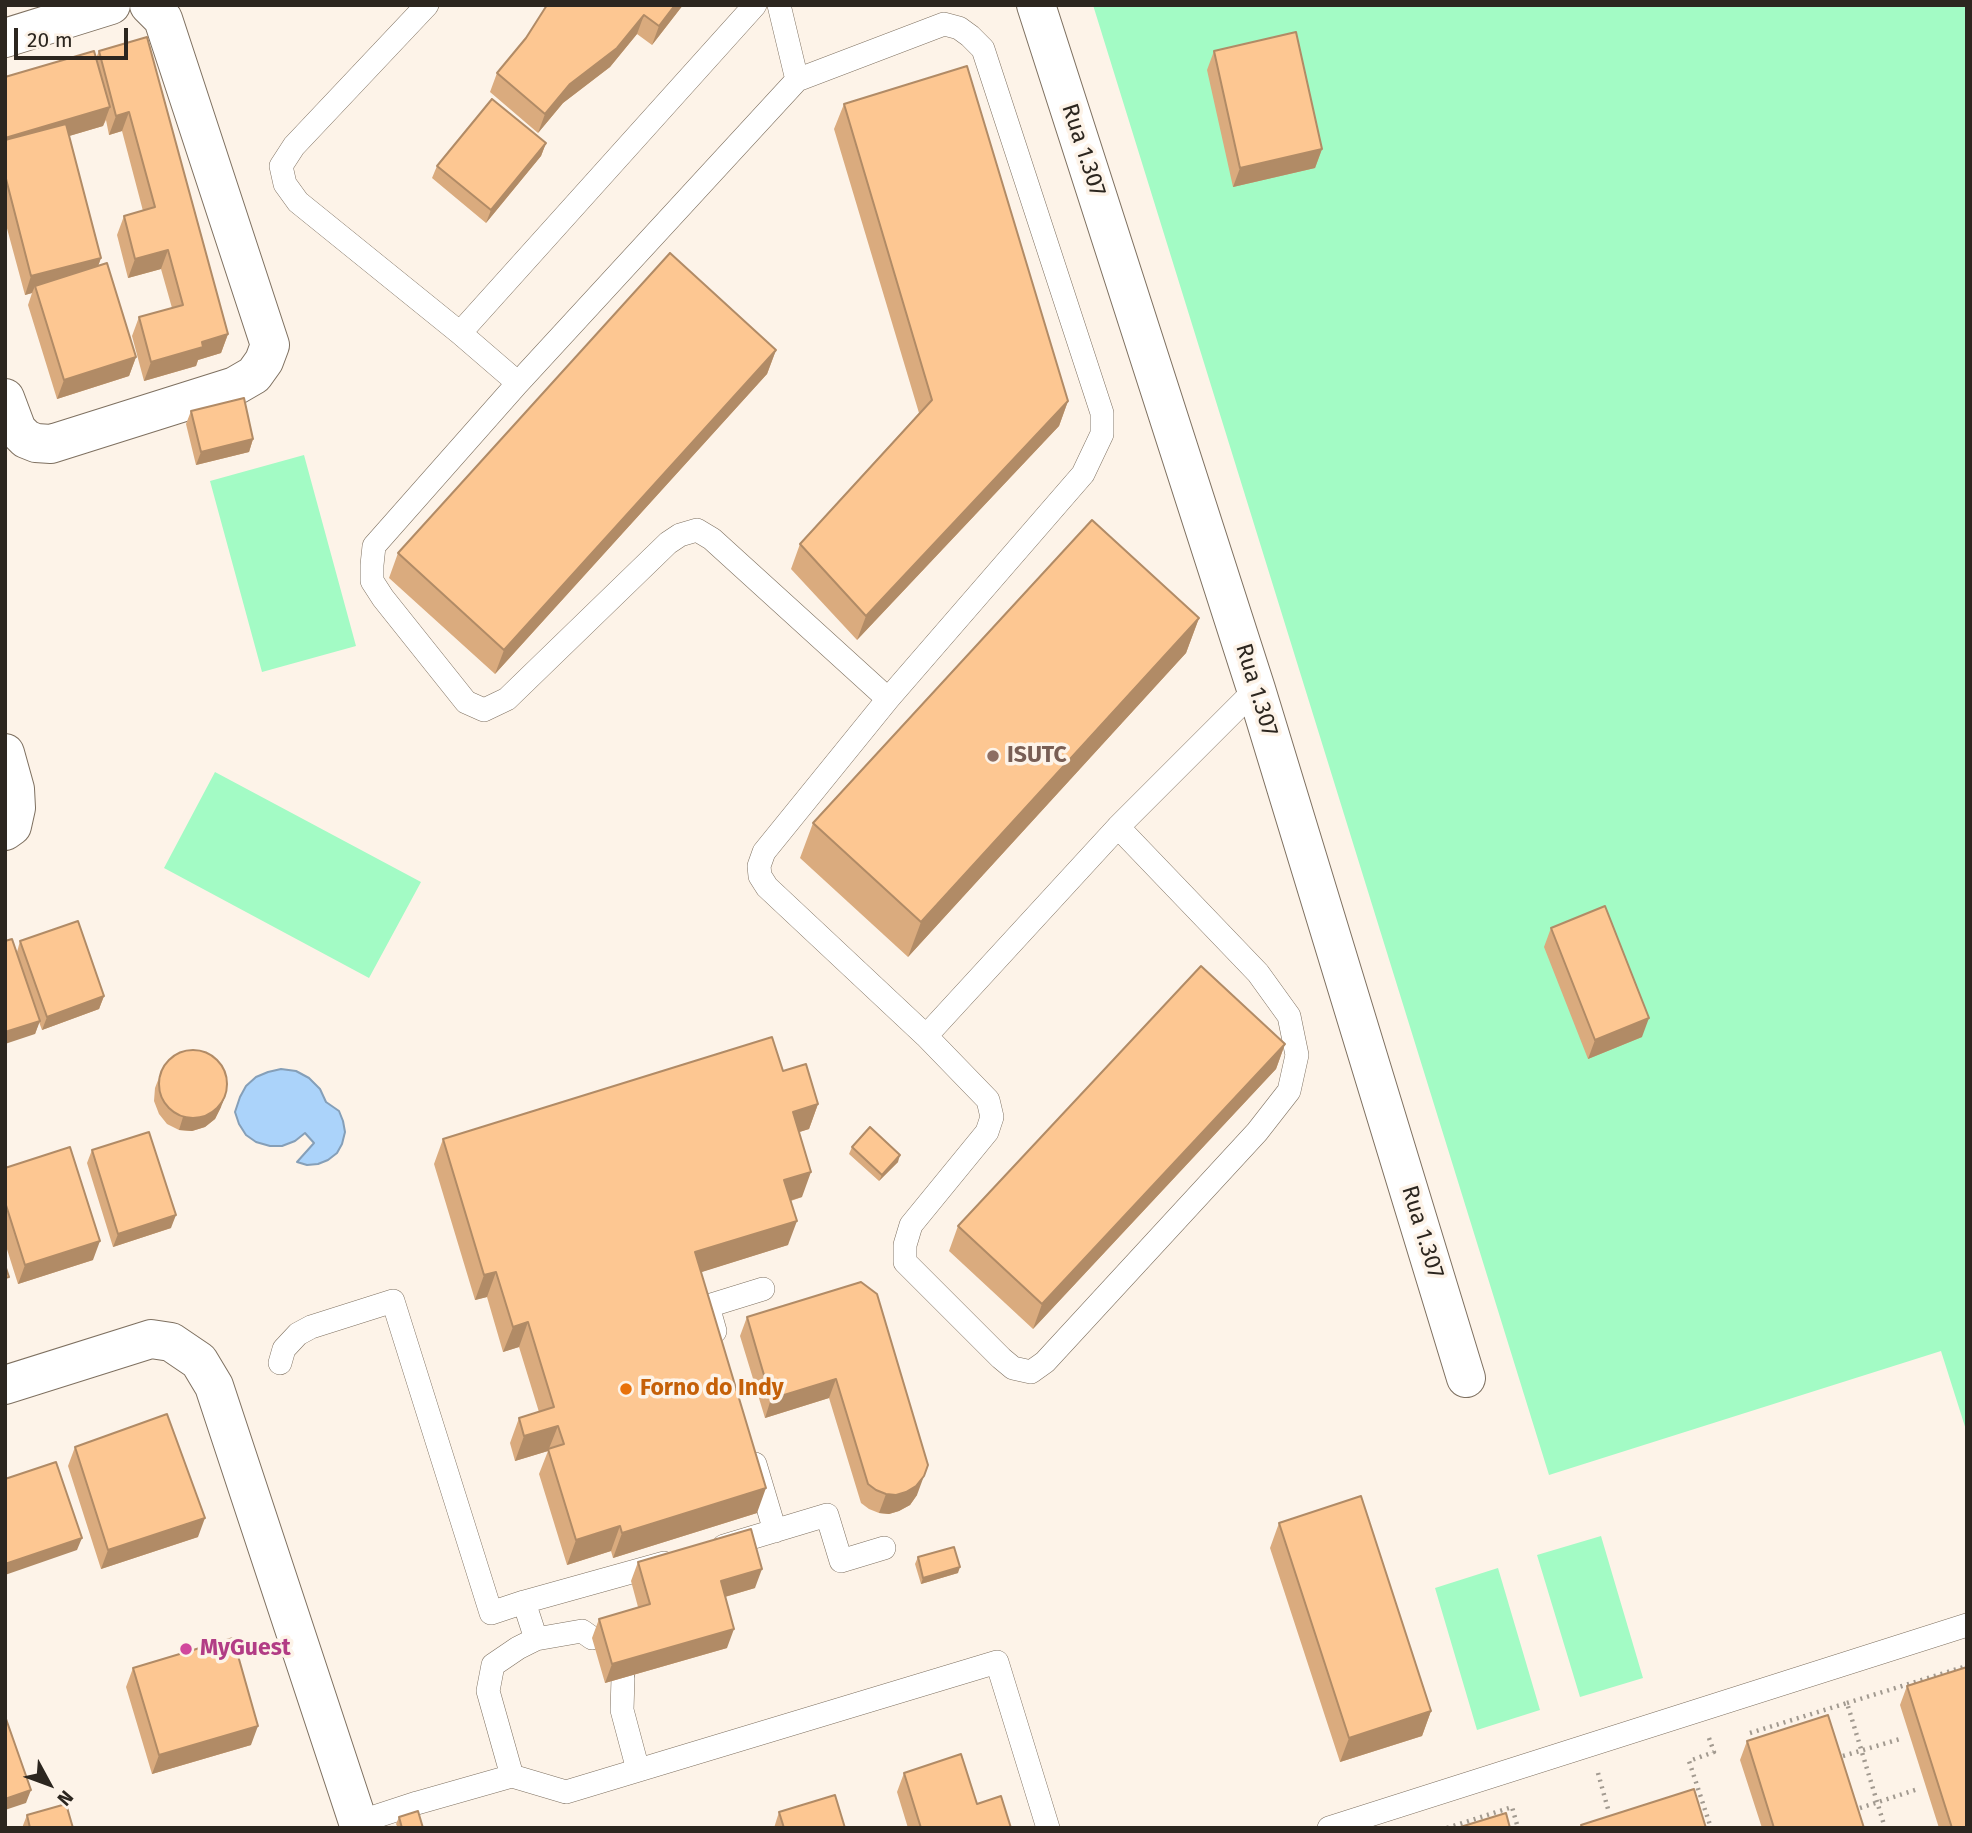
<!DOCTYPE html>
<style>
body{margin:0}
#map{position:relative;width:1972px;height:1833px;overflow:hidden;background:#fdf3e8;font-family:"Fira Sans",sans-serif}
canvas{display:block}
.frame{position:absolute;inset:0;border:7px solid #2c261f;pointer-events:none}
.north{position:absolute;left:14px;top:1749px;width:70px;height:70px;-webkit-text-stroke:5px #fdf3e8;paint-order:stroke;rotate:131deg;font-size:19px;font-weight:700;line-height:28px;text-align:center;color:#2c261f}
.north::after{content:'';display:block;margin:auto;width:24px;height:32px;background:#2c261f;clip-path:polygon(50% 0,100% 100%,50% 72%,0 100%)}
.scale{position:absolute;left:14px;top:28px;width:114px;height:32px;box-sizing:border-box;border:4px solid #2c261f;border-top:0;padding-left:9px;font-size:21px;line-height:24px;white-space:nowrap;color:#2c261f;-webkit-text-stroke:5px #fdf3e8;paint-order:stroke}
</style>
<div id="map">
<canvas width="1972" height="1833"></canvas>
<div class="frame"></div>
<div class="north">N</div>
<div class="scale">20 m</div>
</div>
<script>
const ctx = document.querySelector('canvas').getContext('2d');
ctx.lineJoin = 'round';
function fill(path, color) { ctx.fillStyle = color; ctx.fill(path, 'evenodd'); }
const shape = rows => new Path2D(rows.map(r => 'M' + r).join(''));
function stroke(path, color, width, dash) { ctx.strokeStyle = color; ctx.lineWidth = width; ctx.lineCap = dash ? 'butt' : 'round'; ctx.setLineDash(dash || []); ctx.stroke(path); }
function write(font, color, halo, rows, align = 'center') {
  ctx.font = font + ' "Fira Sans",sans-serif'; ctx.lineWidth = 7; ctx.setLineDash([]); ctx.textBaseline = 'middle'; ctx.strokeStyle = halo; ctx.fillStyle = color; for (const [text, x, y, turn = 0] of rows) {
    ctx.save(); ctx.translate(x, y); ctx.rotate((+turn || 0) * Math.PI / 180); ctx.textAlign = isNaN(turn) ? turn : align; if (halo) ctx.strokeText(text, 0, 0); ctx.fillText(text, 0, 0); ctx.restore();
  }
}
const green = shape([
 [1093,5,1967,5,1967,1433,1941,1351,1549,1475],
 [304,455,356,646,262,672,210,481],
 [215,772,421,882,369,978,164,868],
 [1601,1536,1643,1678,1580,1697,1537,1555],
 [1498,1568,1540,1710,1477,1730,1435,1588]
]);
const water = shape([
 [281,1069,296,1071,309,1078,320,1089,326,1102,339,1111,343,1121,345,1132,342,1144,337,1153,328,1160,318,1164,307,1165,297,1162,314,1143,305,1133,295,1141,282,1146,270,1146,256,1142,246,1135,239,1124,235,1112,240,1097,246,1086,256,1077,268,1072,281,1069]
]);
const path = shape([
 [1847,1703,1967,1666],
 [1750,1733,1847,1703,1885,1828],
 [1709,1738,1714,1752,1689,1761,1711,1828],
 [1843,1756,1900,1739],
 [1598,1773,1608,1809],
 [1860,1808,1918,1789],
 [1447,1828,1512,1807,1518,1828]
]);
const service = shape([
 [427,5,294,146,281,166,285,184,298,202,460,333,518,383,374,546,372,565,372,581,383,598,466,702,484,710,507,699,668,543,680,535,697,530,712,539,888,699,764,852,759,866,760,876,767,887,926,1036,988,1100,992,1117,987,1132,911,1225,905,1245,905,1262,1001,1358,1013,1368,1031,1372,1045,1362,1257,1132,1289,1091,1297,1055,1289,1016,1258,973,1118,827],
 [779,5,797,80],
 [460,333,755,5],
 [518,383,797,80,944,24,959,28,970,36,983,49,1102,413,1102,434,1083,474,888,699],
 [926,1036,1118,827,1256,689],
 [715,1331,708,1306,763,1289],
 [280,1363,284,1349,298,1334,311,1327,393,1301,491,1613,524,1602,536,1639],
 [755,1464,775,1531],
 [724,1546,827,1515,841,1561,884,1548],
 [524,1602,664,1563],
 [623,1678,622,1710,638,1770],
 [512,1776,488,1691,493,1665,518,1648,536,1639,582,1631,592,1638],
 [359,1822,417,1803,512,1776,566,1792,997,1662,1048,1828],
 [1329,1828,1967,1625]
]);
const minor = shape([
 [1036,5,1256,689,1466,1378],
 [5,38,111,5],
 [5,398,17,430,26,439,36,443,51,444,235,386,254,375,264,361,270,345,163,19,149,5],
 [5,753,15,789,16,808,12,826,5,831],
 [5,1385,151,1339,171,1342,199,1361,214,1386,360,1828]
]);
const wall = shape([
 [547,5,683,5,652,45,637,34,610,67,563,103,538,133,490,92,497,73,526,38],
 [147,37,228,334,221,353,198,360,196,366,144,381,132,336,139,317,172,308,161,269,128,278,117,235,124,216,143,211,122,131,109,135,106,120,103,126,69,136,101,258,98,266,136,357,129,376,57,399,28,305,32,293,25,295,5,221,5,77,96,58,99,51],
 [1214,51,1322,149,1315,168,1233,187,1207,70],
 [844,104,1068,401,1059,426,857,640,791,569,800,544,919,413,834,129],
 [546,143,541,156,486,223,432,178,437,166],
 [776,350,767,374,495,674,389,578,398,553],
 [191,411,253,439,249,452,196,465,186,424],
 [1199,618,1186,653,908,957,800,858,813,823],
 [1551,928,1642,1037,1588,1059,1544,947],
 [20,941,104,996,99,1009,42,1030,39,1022,35,1034,17,952],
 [1285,1044,1276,1069,1033,1329,949,1251,958,1226],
 [783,1071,818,1104,809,1129,799,1132,802,1197,791,1201,788,1245,701,1272,757,1513,613,1558,611,1551,567,1565,539,1474,548,1451,515,1461,510,1443,519,1418,539,1412,519,1347,503,1352,487,1297,475,1300,434,1164,443,1139],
 [160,1075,221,1107,215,1119,205,1127,192,1131,179,1130,167,1124,159,1114,154,1101,155,1088],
 [852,1147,898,1162,879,1181,849,1154],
 [92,1150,171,1228,113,1247,87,1163],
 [5,1168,93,1260,18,1284,5,1243],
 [861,1282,917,1495,910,1505,899,1511,889,1514,879,1513,869,1509,861,1503,829,1398,765,1418,740,1336,747,1317],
 [75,1447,198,1537,101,1569,68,1466],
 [1279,1523,1431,1711,1422,1736,1340,1762,1270,1548],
 [918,1557,958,1573,921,1584,915,1564],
 [638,1562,755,1588,725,1597,727,1648,605,1683,592,1638,599,1619,638,1607,631,1581],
 [133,1668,251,1745,152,1774,126,1687],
 [1907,1686,1967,1828,1939,1828,1900,1705],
 [1747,1741,1864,1828,1762,1828,1740,1760],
 [904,1773,977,1804,1011,1828,908,1828,897,1792],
 [779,1812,845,1828,774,1828],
 [27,1815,73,1828,22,1828],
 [399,1817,423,1828,398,1828,396,1824]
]);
const shadedWall = shape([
 [675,5,683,5,652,45,659,26],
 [644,15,637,34,610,67,563,103,538,133,545,114,570,84],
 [110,107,103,126,5,155,5,138],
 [129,112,122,131,109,135,116,116],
 [546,143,541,156,486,223,491,210],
 [1322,149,1315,168,1233,187,1240,168],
 [168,250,161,269,128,278,135,259],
 [101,258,94,277,35,286,32,293,25,295,31,276],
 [228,334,221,353,198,360,196,366,144,381,151,362,202,342],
 [776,350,767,374,495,674,504,650],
 [136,357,129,376,57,399,64,380],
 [1068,401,1059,426,857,640,866,616],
 [253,439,249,452,196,465,201,452],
 [1199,618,1186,653,908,957,921,922],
 [104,996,99,1009,42,1030,47,1017],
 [1649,1018,1642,1037,1588,1059,1595,1040],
 [40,1021,35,1034,5,1044,5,1032],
 [1285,1044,1276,1069,1033,1329,1042,1304],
 [226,1094,221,1107,215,1119,205,1127,192,1131,179,1130,183,1117],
 [818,1104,809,1129,784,1137,793,1112],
 [900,1155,898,1162,879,1181,882,1175],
 [811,1172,802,1197,775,1205,784,1180],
 [176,1215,171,1228,113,1247,118,1234],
 [797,1221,788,1245,686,1277,695,1252],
 [100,1241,93,1260,18,1284,25,1265],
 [496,1272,487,1297,475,1300,484,1275],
 [528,1322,519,1347,503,1352,513,1327],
 [836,1379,829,1398,765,1418,771,1399],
 [558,1426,548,1451,515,1461,524,1436],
 [924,1476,917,1495,910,1505,899,1511,889,1514,879,1513,886,1494],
 [766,1488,757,1513,613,1558,622,1533],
 [205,1518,198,1537,101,1569,108,1550],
 [620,1526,611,1551,567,1565,576,1540],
 [82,1538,77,1550,5,1575,5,1564],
 [960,1567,958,1573,921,1584,923,1578],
 [762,1569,755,1588,714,1600,721,1581],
 [734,1629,727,1648,605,1683,612,1664],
 [1431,1711,1422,1736,1340,1762,1349,1738],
 [258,1726,251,1745,152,1774,159,1755],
 [31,1790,26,1803,5,1810,5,1799]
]);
const building = shape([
 [547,5,675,5,659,26,644,15,617,48,570,84,545,114,497,73,526,38,547,5],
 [1296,32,1322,149,1240,168,1214,51,1296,32],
 [147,37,228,334,202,342,203,347,151,362,139,317,183,305,168,250,135,259,124,216,155,207,129,112,116,116,99,51,147,37],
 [94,51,110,107,5,138,5,77,94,51],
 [967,66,1068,401,866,616,800,544,932,400,844,104,967,66],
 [492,99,546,143,491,210,437,166,492,99],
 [66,124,101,258,31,276,5,175,5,140,66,124],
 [670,253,776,350,504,650,398,553,670,253],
 [107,263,136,357,64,380,35,286,107,263],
 [244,398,253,439,201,452,191,411,244,398],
 [1092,520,1199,618,921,922,813,823,1092,520],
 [1605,906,1649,1018,1595,1040,1551,928,1605,906],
 [78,921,104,996,47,1017,20,941,78,921],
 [12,939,40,1021,5,1032,5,941,12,939],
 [1201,966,1285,1044,1042,1304,958,1226,1201,966],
 [772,1037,783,1071,806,1064,818,1104,793,1112,811,1172,784,1180,797,1221,695,1252,766,1488,622,1533,620,1526,576,1540,548,1449,564,1444,558,1426,524,1436,519,1418,554,1407,528,1322,513,1327,496,1272,484,1275,443,1139,772,1037],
 '159 1084a34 34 0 1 1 68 0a34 34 0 1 1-68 0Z',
 [870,1127,900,1155,882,1175,852,1147,870,1127],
 [149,1132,176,1215,118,1234,92,1150,149,1132],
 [70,1147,100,1241,25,1265,5,1202,5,1168,70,1147],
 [5,1265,9,1277,5,1278,5,1265],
 [861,1282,877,1294,928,1465,924,1476,916,1486,906,1492,896,1495,886,1494,876,1490,868,1484,836,1379,771,1399,747,1317,861,1282],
 [167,1414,205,1518,108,1550,75,1447,167,1414],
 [56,1462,82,1538,5,1564,5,1479,56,1462],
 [1361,1496,1431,1711,1349,1738,1279,1523,1361,1496],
 [751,1529,762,1569,721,1581,734,1629,612,1664,599,1619,650,1604,638,1562,751,1529],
 [954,1547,960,1567,923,1578,918,1557,954,1547],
 [233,1638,258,1726,159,1755,133,1668,233,1638],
 [1967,1667,1967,1828,1952,1828,1907,1686,1967,1667],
 [1828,1715,1864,1828,1774,1828,1747,1741,1828,1715],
 [5,1716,31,1790,5,1799,5,1716],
 [961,1754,977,1804,1001,1796,1011,1828,921,1828,904,1773,961,1754],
 [1694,1789,1706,1828,1582,1828,1581,1825,1694,1789],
 [835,1795,845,1828,784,1828,779,1812,835,1795],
 [66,1804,73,1828,30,1828,27,1815,66,1804],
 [418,1811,423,1828,402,1828,399,1817,418,1811],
 [1506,1813,1510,1828,1457,1828,1506,1813]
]);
const markers = [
 [993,756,7,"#8d6e63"],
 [626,1389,7,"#e8710a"],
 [186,1649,7,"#d1479c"]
];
const streetNames = [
 ["Rua 1.307",1083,150,72],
 ["Rua 1.307",1256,690,73],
 ["Rua 1.307",1422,1232,73]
];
const educationNames = [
 ["ISUTC",1007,756]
];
const foodNames = [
 ["Forno do Indy",640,1389]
];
const hotelNames = [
 ["MyGuest",200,1649]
];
fill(green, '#a3fbc5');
fill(water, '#abd3fa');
stroke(water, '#859fb8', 2);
stroke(service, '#7e7060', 24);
stroke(minor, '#7e7060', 40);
stroke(path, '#a29a90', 4.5, [2, 5]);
stroke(service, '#fff', 23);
stroke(minor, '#fff', 38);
fill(wall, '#daab7e');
fill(shadedWall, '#b18b66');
fill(building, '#fdc792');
stroke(building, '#b18b66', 2);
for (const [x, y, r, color] of markers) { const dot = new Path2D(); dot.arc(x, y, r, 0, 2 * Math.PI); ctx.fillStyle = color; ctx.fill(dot); stroke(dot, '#fdf3e8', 2.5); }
write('23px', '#2c261f', '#fdf3e8', streetNames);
write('bold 23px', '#785e54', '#fdf3e8', educationNames, 'left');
write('bold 23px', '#c56008', '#fdf3e8', foodNames, 'left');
write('bold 23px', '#b23c85', '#fdf3e8', hotelNames, 'left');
</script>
